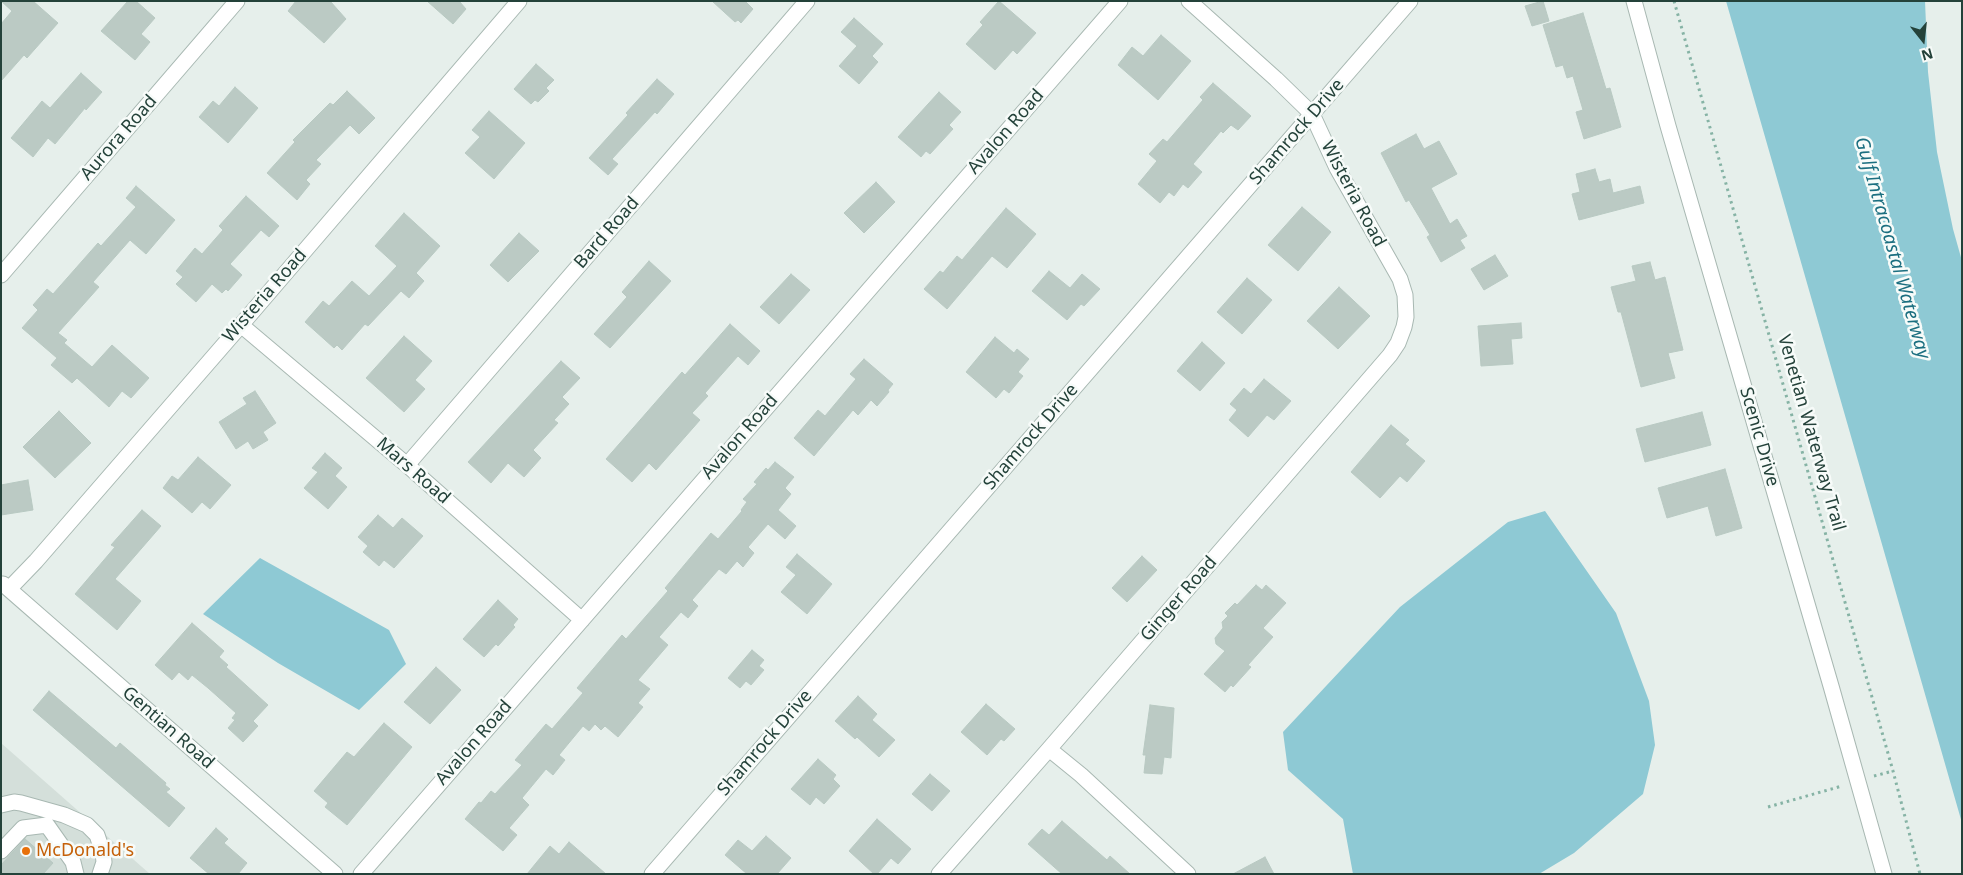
<!DOCTYPE html>
<style>
body{margin:0}
#map{position:relative;width:1963px;height:875px;overflow:hidden;background:#e6efeb;font-family:"Noto Sans",sans-serif}
canvas{display:block}
.frame{position:absolute;inset:0;border:2px solid #24423a;pointer-events:none}
.north{position:absolute;left:1898px;top:15px;width:50px;height:50px;-webkit-text-stroke:4px #f7fbf9;paint-order:stroke;rotate:164deg;font-size:14px;font-weight:700;line-height:20px;text-align:center;color:#24423a}
.north::after{content:'';display:block;margin:auto;width:18px;height:22px;background:#24423a;clip-path:polygon(50% 0,100% 100%,50% 72%,0 100%)}
</style>
<div id="map">
<canvas width="1963" height="875"></canvas>
<div class="frame"></div>
<div class="north">N</div>
</div>
<script>
const ctx = document.querySelector('canvas').getContext('2d');
ctx.lineJoin = 'round';
function fill(path, color) { ctx.fillStyle = color; ctx.fill(path, 'evenodd'); }
const shape = rows => new Path2D(rows.map(r => 'M' + r).join(''));
function stroke(path, color, width, dash) { ctx.strokeStyle = color; ctx.lineWidth = width; ctx.lineCap = dash ? 'butt' : 'round'; ctx.setLineDash(dash || []); ctx.stroke(path); }
function write(font, color, halo, rows, align = 'center') {
  ctx.font = font + ' "Noto Sans",sans-serif'; ctx.lineWidth = 5; ctx.setLineDash([]); ctx.textBaseline = 'middle'; ctx.strokeStyle = halo; ctx.fillStyle = color; for (const [text, x, y, turn = 0] of rows) {
    ctx.save(); ctx.translate(x, y); ctx.rotate((+turn || 0) * Math.PI / 180); ctx.textAlign = isNaN(turn) ? turn : align; if (halo) ctx.strokeText(text, 0, 0); ctx.fillText(text, 0, 0); ctx.restore();
  }
}
const built = shape([
 [1,743,150,874,1,874]
]);
const water = shape([
 [1726,1,1925,1,1928,72,1937,152,1953,229,1962,261,1962,823],
 [1545,511,1616,613,1649,701,1655,745,1643,794,1574,853,1539,874,1353,874,1343,819,1288,770,1283,732,1400,607,1508,522],
 [260,558,389,630,406,664,359,710,278,663,203,614]
]);
const building = shape([
 [1,1,33,1,58,23,27,58,24,55,1,81,1,24,12,11,1,1],
 [128,1,136,1,155,18,141,34,150,42,135,60,101,31,128,1],
 [296,1,330,1,346,19,324,43,288,11,296,1],
 [427,1,459,1,466,9,453,24,427,1],
 [712,1,745,1,753,9,741,23,738,20,735,22,712,1],
 [999,1,1036,33,1017,54,1013,50,995,70,966,44,983,25,980,22,999,1],
 [1543,1,1549,21,1532,26,1525,6,1543,1],
 [1583,13,1606,89,1610,88,1621,127,1584,139,1576,112,1583,110,1573,76,1567,78,1563,65,1556,67,1543,25,1583,13],
 [854,18,883,44,872,56,878,62,859,84,839,66,857,46,841,32,854,18],
 [1161,35,1191,61,1158,100,1118,65,1132,47,1143,56,1161,35],
 [536,64,554,80,546,88,549,91,538,102,535,100,531,104,514,89,536,64],
 [81,73,102,92,86,110,85,108,55,144,48,138,33,157,11,138,42,101,50,108,81,73],
 [657,79,674,94,657,114,655,112,612,159,618,164,608,175,589,158,628,115,626,113,657,79],
 [1213,83,1251,116,1238,130,1231,125,1223,133,1221,131,1193,164,1202,172,1188,188,1183,184,1174,196,1169,192,1160,203,1138,184,1157,161,1149,154,1163,139,1167,142,1203,100,1200,97,1213,83],
 [235,87,258,108,228,143,199,117,213,101,219,106,235,87],
 [347,91,375,118,359,134,350,125,316,160,321,164,306,180,310,184,297,200,267,173,295,142,293,140,330,103,333,105,347,91],
 [939,92,961,112,949,125,953,129,930,154,926,151,921,157,898,137,939,92],
 [489,111,525,143,494,179,465,153,480,137,472,130,489,111],
 [1416,134,1424,149,1439,141,1457,174,1431,188,1450,224,1457,219,1467,236,1460,240,1465,248,1441,262,1427,237,1430,235,1409,200,1406,202,1381,153,1416,134],
 [1595,169,1599,182,1610,179,1613,193,1640,186,1644,203,1579,220,1572,194,1580,192,1576,174,1595,169],
 [876,182,895,202,864,233,844,213,876,182],
 [136,186,175,220,146,254,130,240,93,282,99,287,58,333,67,340,64,343,92,367,112,345,149,378,131,398,122,391,109,407,77,378,72,383,51,365,57,358,22,328,38,310,33,305,47,289,53,294,98,243,101,246,136,207,126,198,136,186],
 [246,196,279,226,269,237,261,230,230,264,242,275,228,291,226,289,222,293,212,284,196,302,176,284,183,277,176,271,195,248,202,254,223,230,219,226,246,196],
 [1302,207,1331,232,1298,271,1268,245,1302,207],
 [1006,208,1036,234,1007,268,992,256,947,309,924,289,940,271,943,273,957,256,962,260,1006,208],
 [404,213,440,246,416,273,424,281,409,298,401,291,368,326,365,324,342,350,337,345,334,348,305,322,323,301,329,306,352,281,369,296,397,266,375,246,404,213],
 [519,233,539,251,508,282,490,265,519,233],
 [1495,255,1508,276,1484,290,1471,269,1495,255],
 [649,261,671,281,610,348,594,334,627,297,622,292,649,261],
 [1650,262,1655,280,1665,277,1683,350,1668,353,1675,378,1641,387,1621,312,1618,312,1611,287,1636,281,1632,266,1650,262],
 [1049,271,1070,288,1082,274,1100,289,1084,306,1081,304,1067,320,1032,291,1049,271],
 [791,274,810,290,779,324,760,307,791,274],
 [1247,278,1272,300,1242,334,1217,312,1247,278],
 [1339,287,1370,316,1338,349,1307,321,1339,287],
 [1521,323,1522,338,1511,339,1513,364,1481,366,1478,326,1521,323],
 [730,324,760,351,748,365,738,356,705,393,708,396,692,413,700,420,656,470,649,463,632,482,606,459,682,372,685,375,730,324],
 [404,336,432,361,415,380,425,389,404,412,366,378,404,336],
 [995,337,1014,353,1017,349,1029,359,1018,372,1023,376,1009,393,1004,389,996,398,966,372,995,337],
 [1202,342,1225,363,1200,391,1177,371,1202,342],
 [864,359,893,384,888,390,889,392,877,406,871,400,858,415,853,410,814,456,794,438,818,410,825,416,856,379,850,374,864,359],
 [561,361,580,378,562,397,569,404,554,420,558,423,533,450,541,458,524,477,508,463,491,483,468,462,561,361],
 [1264,379,1291,401,1274,420,1267,415,1248,437,1229,420,1237,410,1230,404,1244,388,1251,394,1264,379],
 [255,391,276,423,263,432,268,440,253,449,248,441,236,449,219,422,247,404,243,398,255,391],
 [59,411,91,443,55,478,23,447,59,411],
 [1702,412,1711,445,1645,462,1636,429,1702,412],
 [1391,425,1409,440,1405,444,1425,461,1407,482,1400,476,1380,498,1351,472,1391,425],
 [325,453,342,468,335,476,347,487,328,509,304,488,318,472,312,468,325,453],
 [198,457,231,485,210,509,202,502,192,513,163,488,172,476,178,480,198,457],
 [775,462,794,477,785,488,791,494,778,510,796,526,785,539,768,524,748,547,754,553,743,567,737,561,726,574,719,569,692,600,698,606,688,618,681,612,659,637,668,645,638,680,650,689,638,703,643,707,618,737,605,726,601,730,595,724,589,731,583,726,559,755,565,760,553,775,546,769,522,798,529,805,509,828,517,835,503,851,465,819,479,802,481,803,491,791,495,794,522,765,515,760,546,724,552,729,583,693,577,688,622,635,626,639,668,591,665,588,711,533,718,539,742,511,741,510,747,502,743,499,757,484,754,482,766,468,768,470,775,462],
 [1725,469,1742,528,1716,536,1708,506,1667,518,1658,488,1725,469],
 [28,480,33,510,1,515,1,485,28,480],
 [142,510,161,526,115,579,141,601,117,630,75,594,115,547,111,545,142,510],
 [378,515,393,528,402,518,423,536,394,568,384,560,379,566,363,552,368,546,358,537,378,515],
 [797,554,832,584,807,614,781,592,796,575,786,567,797,554],
 [1142,556,1157,570,1127,602,1112,588,1142,556],
 [1256,585,1262,590,1266,585,1286,603,1263,628,1273,637,1248,665,1251,667,1233,687,1231,685,1225,692,1204,674,1225,651,1216,644,1215,638,1223,628,1222,622,1228,616,1225,613,1235,603,1237,605,1256,585],
 [498,600,518,619,513,625,515,627,498,646,496,644,484,657,463,639,498,600],
 [192,623,224,651,219,657,228,665,226,667,268,705,253,721,258,726,243,742,228,728,235,720,232,718,236,713,208,688,192,675,188,680,179,672,172,680,155,665,192,623],
 [752,650,764,660,759,666,764,670,751,685,746,681,740,688,728,678,752,650],
 [436,667,461,690,430,724,404,702,436,667],
 [49,691,116,748,120,743,166,783,165,785,170,789,166,792,185,808,169,827,33,710,49,691],
 [858,696,877,714,872,720,895,740,879,757,857,737,855,739,835,721,858,696],
 [986,704,1015,729,1004,741,1001,739,987,755,961,732,986,704],
 [1150,705,1174,708,1171,758,1164,757,1162,774,1144,773,1146,755,1143,755,1150,705],
 [384,723,412,747,347,825,325,807,328,803,314,791,347,752,354,757,384,723],
 [818,759,836,775,833,779,840,786,824,804,816,797,810,805,791,789,818,759],
 [930,774,950,791,932,811,912,794,930,774],
 [877,819,911,849,898,864,891,858,877,874,874,874,849,851,877,819],
 [1062,821,1107,860,1110,856,1130,874,1062,874,1028,844,1042,829,1049,835,1062,821],
 [216,828,228,839,224,843,247,863,238,874,209,874,190,858,216,828],
 [766,836,791,858,777,874,747,874,725,855,738,840,752,851,766,836],
 [25,839,53,863,43,874,1,874,1,865,25,839],
 [569,842,606,874,527,874,550,846,559,854,569,842],
 [1265,857,1274,874,1233,874,1265,857]
]);
const path = shape([
 [1674,1,1893,771,1920,874],
 [1874,776,1893,771],
 [1768,807,1842,786]
]);
const minor = shape([
 [1634,1,1668,126,1831,686,1884,874],
 [1,275,237,1],
 [241,325,407,465,582,620],
 [407,465,807,1],
 [3,584,335,874],
 [9,589,36,561,241,325,519,1],
 [1049,749,1081,775,1188,874],
 [1,805,14,802,21,803,64,815,87,825,97,835,103,853,104,862,100,874],
 [1,851,23,828,47,825,73,862,76,874],
 [361,874,1120,1],
 [652,874,1410,1],
 [939,874,1049,749,1390,355,1398,343,1404,327,1406,317,1405,295,1400,279,1337,168,1312,114,1276,79,1189,1]
]);
const markers = [
 [26,851,5,"#e8710a"]
];
const streetNames = [
 ["Avalon Road",1006,132,-49],
 ["Shamrock Drive",1297,132,-49],
 ["Aurora Road",119,138,-49],
 ["Wisteria Road",1353,194,62],
 ["Bard Road",607,233,-49],
 ["Wisteria Road",265,296,-49],
 ["Venetian Waterway Trail",1811,433,74],
 ["Avalon Road",740,437,-49],
 ["Shamrock Drive",1031,437,-49],
 ["Scenic Drive",1759,437,74],
 ["Mars Road",413,471,41],
 ["Ginger Road",1179,599,-49],
 ["Gentian Road",168,728,41],
 ["Avalon Road",474,743,-49],
 ["Shamrock Drive",765,743,-49]
];
const foodNames = [
 ["McDonald's",36,851]
];
const waterNames = [
 ["Gulf Intracoastal Waterway",1892,248,74]
];
fill(built, '#d4dfda');
fill(water, '#8ec9d4');
fill(building, '#bbcac4');
stroke(building, '#b8c9c2', 1);
stroke(minor, '#a8b8b2', 17);
stroke(path, '#86b3a5', 3, [2.5, 4]);
stroke(minor, '#fff', 15);
for (const [x, y, r, color] of markers) { const dot = new Path2D(); dot.arc(x, y, r, 0, 2 * Math.PI); ctx.fillStyle = color; ctx.fill(dot); stroke(dot, '#f7fbf9', 2); }
write('18px', '#24423a', '#f7fbf9', streetNames);
write('18px', '#c56008', '#f7fbf9', foodNames, 'left');
write('italic 19px', '#1c6f80', '#f7fbf9', waterNames);
</script>
